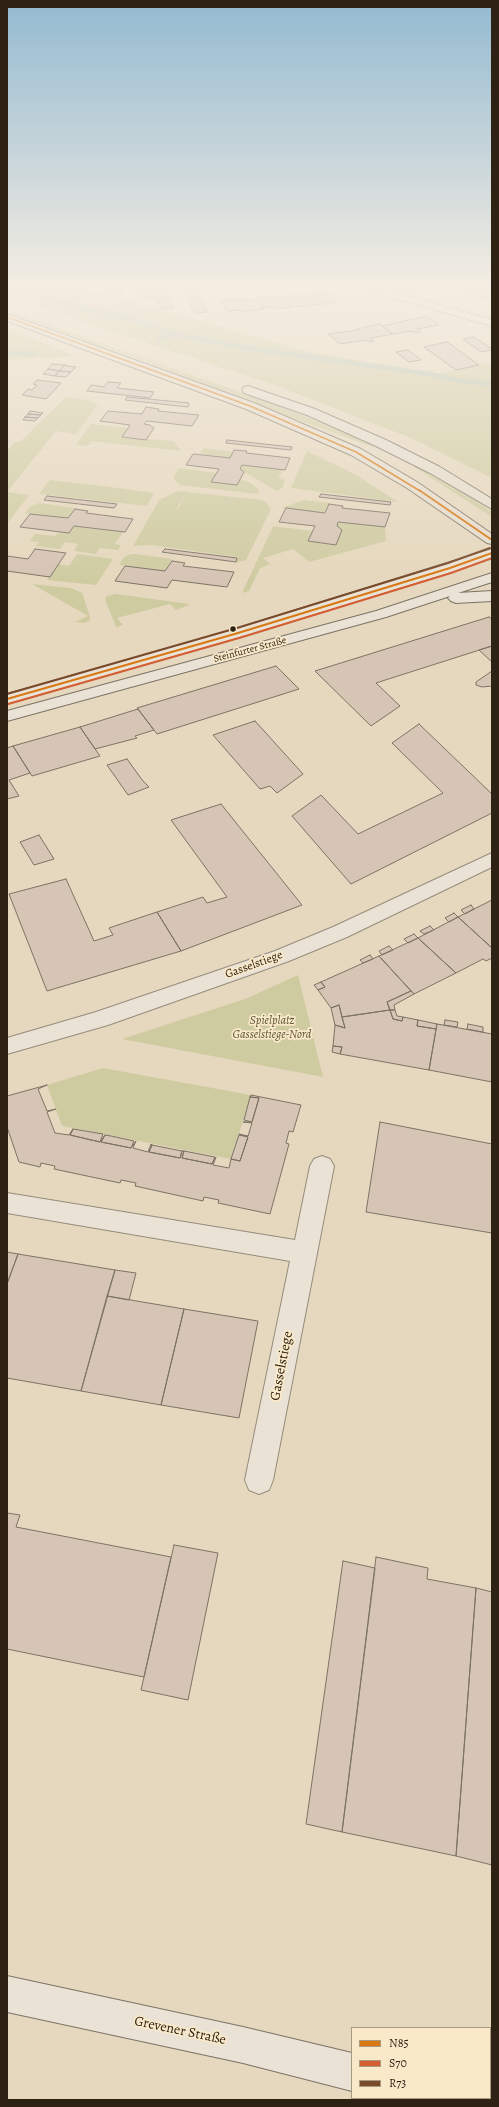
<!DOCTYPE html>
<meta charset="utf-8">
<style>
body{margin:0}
#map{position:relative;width:499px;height:2107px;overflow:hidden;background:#e6d8be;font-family:Alegreya,serif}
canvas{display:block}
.frame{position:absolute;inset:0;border:8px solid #2e2214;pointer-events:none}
.legend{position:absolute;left:351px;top:2027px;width:140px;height:72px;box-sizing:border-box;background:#fae9c9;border:1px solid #a89981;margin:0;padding:5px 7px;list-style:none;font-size:12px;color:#2e2214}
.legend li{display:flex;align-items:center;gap:8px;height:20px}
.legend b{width:20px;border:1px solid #a89981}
</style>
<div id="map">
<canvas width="499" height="2107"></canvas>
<div class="frame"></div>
<ul class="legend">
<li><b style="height:5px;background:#d87812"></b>N85</li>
<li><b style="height:5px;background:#d45d32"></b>S70</li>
<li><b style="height:5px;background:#7a4b2a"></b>R73</li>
</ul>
</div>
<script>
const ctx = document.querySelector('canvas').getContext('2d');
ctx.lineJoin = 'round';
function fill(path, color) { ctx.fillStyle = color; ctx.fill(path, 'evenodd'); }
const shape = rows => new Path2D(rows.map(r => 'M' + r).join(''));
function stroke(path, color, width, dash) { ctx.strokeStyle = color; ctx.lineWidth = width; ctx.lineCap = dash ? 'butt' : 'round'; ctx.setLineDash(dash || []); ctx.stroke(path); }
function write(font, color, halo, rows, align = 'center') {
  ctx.font = font + ' Alegreya,serif'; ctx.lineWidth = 3.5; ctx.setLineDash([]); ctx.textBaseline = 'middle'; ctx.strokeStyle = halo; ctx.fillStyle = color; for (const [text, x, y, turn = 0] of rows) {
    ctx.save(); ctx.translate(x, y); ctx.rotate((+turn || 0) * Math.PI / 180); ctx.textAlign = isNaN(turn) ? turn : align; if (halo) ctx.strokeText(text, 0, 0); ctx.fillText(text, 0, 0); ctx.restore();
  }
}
const green = shape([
 [7,287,81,287,310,352,434,374,492,363,492,478,411,438,277,386,7,296],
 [151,287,218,287,218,288,154,292],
 [379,287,430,287,411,296],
 [7,310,280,406,375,445,373,447,284,415,144,361,7,313],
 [7,328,76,356,7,360],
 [66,397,91,401,98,405,76,434,56,431,7,492,7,451,15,442,20,442],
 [91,424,128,428,122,437,173,441,181,451,91,441,88,446,76,445],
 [204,448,233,452,230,458,200,454],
 [307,451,356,475,398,502,291,488],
 [242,465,283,470,278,478,285,479,282,488,277,491,244,472,240,469],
 [416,466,473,499,492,512,492,517,414,467],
 [179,468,217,473,212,482,237,485,241,479,252,484,259,490,258,494,180,485,173,478],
 [50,480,118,488,154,493,147,506,39,494],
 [188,491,176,509,178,509,187,492,261,500,267,503,271,509,246,560,236,563,238,557,151,545,133,546,159,500,176,492],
 [7,492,29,495,7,524],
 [304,500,329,503,325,513,281,508],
 [39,503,75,508,68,518,25,513,31,506],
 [338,522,385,527,386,541,309,562,293,549,263,558,270,564,260,568,249,591,242,593,273,526,313,531,309,541,335,545],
 [74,526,123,532,115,544,121,545,118,550,100,548,96,554,74,551,78,544,65,542,60,549,36,546,39,542,30,541,35,534,55,536,59,532,69,533],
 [77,554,113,559,96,585,47,580,58,564,69,566],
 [131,554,135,554,172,559,165,571,119,565,124,557],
 [32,584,71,588,82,593,90,617,90,620,85,623,75,622,88,616],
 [116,594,189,604,189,605,176,610,170,604,117,618,123,625,116,627,105,599,107,596],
 [298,975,323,1077,122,1039,245,999],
 [103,1068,251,1095,231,1159,62,1126,47,1085]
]);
const stream = shape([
 [15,287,82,308,140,322,174,334,259,350,430,374,461,381,492,384],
 [158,340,174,334],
 [7,353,34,353]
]);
const building = shape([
 [108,287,121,287,123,293,111,294,108,287],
 [138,287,151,287,156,297,143,298,138,287],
 [472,287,492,287,492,301,461,292,472,287],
 [195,289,207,312,195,313,183,290,195,289],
 [166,291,174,308,161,309,154,292,166,291],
 [327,293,335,303,290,307,284,298,293,297,292,295,311,295,327,293],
 [267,297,284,298,290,307,278,309,277,307,263,308,257,298,267,297],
 [232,299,240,301,258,300,264,309,242,312,241,310,227,311,221,300,232,299],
 [427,316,439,325,417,329,421,332,415,333,413,331,393,334,382,326,427,316],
 [380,324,393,334,370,338,374,341,368,342,365,340,340,344,328,334,359,330,357,329,380,324],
 [474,337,492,349,492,350,481,352,463,339,474,337],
 [447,342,479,365,456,370,424,347,447,342],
 [408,350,421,360,409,362,396,352,408,350],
 [52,364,61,365,65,365,59,371,48,369,52,364],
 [65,365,67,366,76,367,71,372,59,371,65,365],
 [48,369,59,371,55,376,43,374,48,369],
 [59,371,71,372,66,377,55,376,59,371],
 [37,380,61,383,46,399,22,395,28,389,32,390,37,385,33,384,37,380],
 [108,382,121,383,117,388,154,392,150,398,87,391,91,385,104,387,108,382],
 [127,397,189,403,188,407,125,400,127,397],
 [146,407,159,409,158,411,199,415,192,426,147,421,144,424,150,425,154,428,146,440,122,437,130,425,100,421,108,411,142,414,146,407],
 [30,411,43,413,41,415,28,414,30,411],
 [28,414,41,415,38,418,25,417,28,414],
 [25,417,38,418,35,421,23,420,25,417],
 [227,440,292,447,291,450,226,443,227,440],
 [234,450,247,451,246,453,290,458,285,470,242,465,240,469,244,472,237,485,211,482,219,469,186,465,193,454,230,458,234,450],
 [321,494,391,502,390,505,319,497,321,494],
 [47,496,117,504,114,508,44,500,47,496],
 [329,504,343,506,342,508,390,513,385,527,338,522,337,526,342,530,336,545,308,541,315,526,279,522,286,508,325,513,329,504],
 [75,509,88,511,86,513,133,519,125,532,74,526,69,533,20,527,30,514,68,518,75,509],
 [35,549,66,553,50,577,7,571,7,556,28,559,35,549],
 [165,549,237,558,236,562,162,552,165,549],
 [172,561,185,563,183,566,234,572,227,587,172,580,167,588,115,581,125,566,165,571,172,561],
 [489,617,492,619,492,646,376,683,400,706,371,726,315,671,489,617],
 [492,646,492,662,479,650,492,646],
 [276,666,299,689,157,734,137,708,276,666],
 [492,671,492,686,482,687,476,685,476,682,492,671],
 [138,709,154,730,135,736,137,738,95,749,80,727,138,709],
 [255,721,303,774,277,793,270,786,260,789,213,735,255,721],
 [419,724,492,794,492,813,351,884,292,816,321,795,358,834,443,793,392,743,419,724],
 [80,727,100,756,32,776,13,746,80,727],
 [13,746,30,773,9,780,19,796,7,799,7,748,13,746],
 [127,759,143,781,149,787,128,795,107,765,127,759],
 [221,804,302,905,181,951,157,912,203,897,207,903,227,897,171,820,221,804],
 [39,835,54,859,34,865,20,842,39,835],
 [66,879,94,941,113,935,109,928,157,912,181,951,47,991,9,894,66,879],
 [492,900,492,948,458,917,492,900],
 [471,905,474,909,465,914,461,910,471,905],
 [454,913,458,917,449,922,445,918,454,913],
 [458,917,492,948,492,958,486,961,483,959,456,973,418,938,458,917],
 [430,926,434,930,424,934,420,931,430,926],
 [414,934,418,938,408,943,404,939,414,934],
 [418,938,456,973,414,994,379,956,418,938],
 [389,946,393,950,382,955,379,951,389,946],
 [370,955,373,959,363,963,360,960,370,955],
 [379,956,411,991,387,1002,390,1010,342,1017,339,1005,331,1008,318,990,325,987,321,982,379,956],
 [321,982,325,987,318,990,314,985,321,982],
 [411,991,414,994,394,1005,395,1010,390,1010,387,1002,411,991],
 [339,1005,342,1017,345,1028,335,1025,331,1008,339,1005],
 [390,1010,395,1010,397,1016,403,1017,402,1021,393,1019,390,1010],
 [390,1010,393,1019,402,1021,403,1017,418,1020,417,1026,436,1029,429,1070,340,1054,342,1047,333,1046,335,1025,345,1028,342,1017,390,1010],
 [418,1020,437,1024,436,1029,417,1026,418,1020],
 [445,1020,458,1022,457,1027,444,1025,445,1020],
 [437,1024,492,1034,492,1082,429,1070,437,1024],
 [468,1024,483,1027,483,1032,467,1029,468,1024],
 [333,1046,342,1047,340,1054,332,1052,333,1046],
 [47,1085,38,1089,47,1111,56,1109,47,1112,55,1133,69,1135,73,1129,70,1135,100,1142,105,1135,101,1142,131,1148,136,1141,133,1148,148,1152,151,1144,152,1145,149,1152,180,1158,182,1151,184,1151,182,1158,212,1164,216,1157,213,1165,229,1168,231,1159,240,1161,248,1137,239,1134,248,1136,252,1123,243,1122,252,1122,259,1098,250,1097,251,1095,301,1105,293,1132,289,1131,286,1143,289,1144,270,1214,218,1203,219,1200,204,1197,203,1201,135,1186,136,1183,121,1180,120,1183,54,1169,55,1166,41,1163,40,1167,19,1162,7,1127,7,1096,47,1085],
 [250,1097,259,1098,252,1122,244,1120,250,1097],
 [380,1122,492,1144,492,1233,366,1212,380,1122],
 [73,1129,103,1134,100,1142,70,1135,73,1129],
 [105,1135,111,1136,134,1141,131,1148,101,1142,105,1135],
 [239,1135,248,1137,240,1161,231,1159,239,1135],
 [152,1145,182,1151,180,1158,149,1152,152,1145],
 [184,1151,215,1157,212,1164,182,1158,184,1151],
 [7,1252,18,1254,7,1284,7,1252],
 [18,1254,115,1270,81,1391,7,1378,7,1284,18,1254],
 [115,1270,136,1273,129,1300,107,1296,115,1270],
 [107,1296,184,1309,161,1405,81,1391,107,1296],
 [184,1309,258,1321,239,1418,161,1405,184,1309],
 [7,1513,20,1515,16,1527,171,1557,144,1677,7,1649,7,1513],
 [174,1545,218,1553,188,1700,141,1690,174,1545],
 [376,1557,428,1568,427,1579,476,1588,456,1856,342,1832,376,1557],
 [343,1561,375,1568,342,1832,306,1824,343,1561],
 [476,1588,492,1592,492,1865,456,1856,476,1588]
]);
const street = shape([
 [362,287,377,287,492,320,492,326,363,289,362,287],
 [492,853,492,867,347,937,289,961,108,1025,7,1054,7,1038,96,1012,275,951,333,927,492,853],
 [322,1156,330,1159,334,1166,273,1480,269,1490,259,1494,249,1490,245,1480,290,1261,7,1213,7,1193,295,1240,310,1166,314,1159,322,1156]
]);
const secondary = shape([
 [492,549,492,558,455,571,244,636,7,704,7,694,232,630,492,549],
 [492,573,492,582,458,593,492,591,492,601,456,603,451,601,448,598,450,596,386,617,7,721,7,711,376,611,492,573],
 [7,1976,243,2027,352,2053,352,2091,243,2063,7,2012,7,1976],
 [435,2098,480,2098,481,2100,436,2100,435,2098]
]);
const primary = shape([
 [7,314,254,403,361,449,417,482,492,534,492,544,487,543,407,488,351,455,246,409,7,321,7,314],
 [248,386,315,409,386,440,440,467,492,499,492,509,430,473,376,446,307,415,244,393,242,390,244,387,248,386]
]);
const bus1Far1 = shape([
 [7,317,250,406,356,452,420,491]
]);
const bus1 = shape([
 [419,490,492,540],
 [7,699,238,633,450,568,492,553]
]);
const bus2 = shape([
 [8,704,239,638,451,573,492,558]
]);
const bus3 = shape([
 [7,694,237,628,448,563,490,548]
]);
const markers = [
 [233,629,3.5,"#2e2214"]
];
const farStreetnames = [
 ["Steinfurter Straße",250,650,-15]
];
const streetNames = [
 ["Gasselstiege",254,965,-20]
];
const parkNames = [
 ["Spielplatz",272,1021],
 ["Gasselstiege-Nord",272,1035]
];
const nearStreetnames = [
 ["Gasselstiege",282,1366,-79],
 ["Grevener Straße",180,2031,12]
];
fill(green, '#cfcba1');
stroke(stream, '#b4c4ae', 5);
fill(building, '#d6c4b4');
stroke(building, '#7c7365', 1);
stroke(street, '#968c7c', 2);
stroke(secondary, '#7c7365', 2);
stroke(primary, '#7c7365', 2);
fill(street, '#e9e2d5');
fill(secondary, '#e9e2d5');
fill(primary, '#e6ddcd');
stroke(bus1Far1, '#d87812', 1.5);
stroke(bus1, '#d87812', 2);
stroke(bus2, '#d45d32', 2);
stroke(bus3, '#7a4b2a', 2);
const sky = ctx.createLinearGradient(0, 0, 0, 582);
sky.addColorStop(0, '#93bad1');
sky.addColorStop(0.49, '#f4ede2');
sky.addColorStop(1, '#f4ede200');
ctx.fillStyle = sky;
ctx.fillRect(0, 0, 499, 582);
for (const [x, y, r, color] of markers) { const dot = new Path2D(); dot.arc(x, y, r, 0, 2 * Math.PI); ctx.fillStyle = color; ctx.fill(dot); stroke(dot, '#fae9c9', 1.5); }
write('10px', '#2e2214', '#fae9c9', farStreetnames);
write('12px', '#2e2214', '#fae9c9', streetNames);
write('italic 12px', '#595237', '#fae9c9', parkNames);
write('14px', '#2e2214', '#fae9c9', nearStreetnames);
</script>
